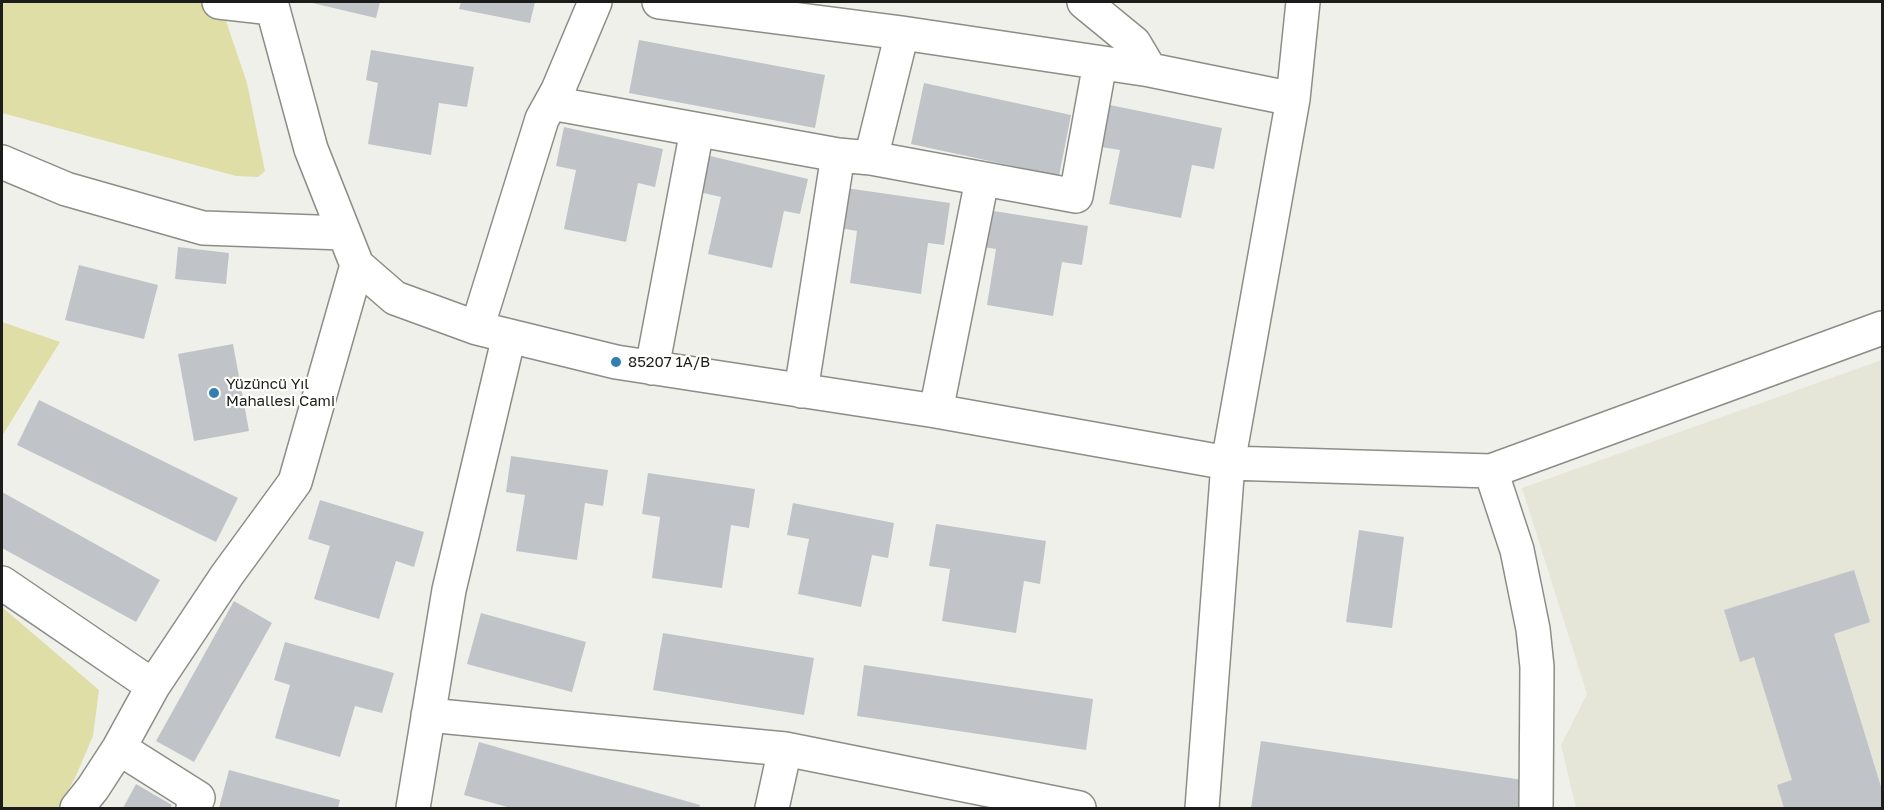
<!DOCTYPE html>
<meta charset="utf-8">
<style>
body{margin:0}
#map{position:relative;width:1884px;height:810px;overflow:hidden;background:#f0f0ea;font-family:"Golos Text",sans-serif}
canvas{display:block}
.frame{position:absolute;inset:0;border:3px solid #1c1c1a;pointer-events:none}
</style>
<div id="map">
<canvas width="1884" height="810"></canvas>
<div class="frame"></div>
</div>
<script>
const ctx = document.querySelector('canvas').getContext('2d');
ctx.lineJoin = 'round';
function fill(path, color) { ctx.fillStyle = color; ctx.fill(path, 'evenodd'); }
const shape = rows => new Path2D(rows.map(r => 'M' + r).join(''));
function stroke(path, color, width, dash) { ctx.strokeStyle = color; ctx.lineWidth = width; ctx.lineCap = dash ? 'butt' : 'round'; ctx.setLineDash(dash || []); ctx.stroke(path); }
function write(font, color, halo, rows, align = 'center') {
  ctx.font = font + ' "Golos Text",sans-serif'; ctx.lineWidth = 4.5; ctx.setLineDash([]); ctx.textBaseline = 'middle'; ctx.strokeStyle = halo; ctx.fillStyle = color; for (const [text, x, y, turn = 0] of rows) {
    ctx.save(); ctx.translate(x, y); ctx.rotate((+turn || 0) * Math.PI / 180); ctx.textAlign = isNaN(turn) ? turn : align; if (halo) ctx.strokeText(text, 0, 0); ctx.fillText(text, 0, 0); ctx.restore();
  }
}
const built = shape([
 [1882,360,1882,808,1576,808,1561,745,1587,694,1522,488]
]);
const green = shape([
 [2,2,207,2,221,6,247,83,265,171,258,177,236,176,2,113],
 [2,322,60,342,2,436],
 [2,607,99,690,93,736,75,778,58,808,2,808]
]);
const building = shape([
 [308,2,380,2,376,18],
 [461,2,535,2,530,23,459,9],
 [639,40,825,75,815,128,629,93],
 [371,50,474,67,467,107,439,103,431,155,368,144,378,83,366,80],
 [924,83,1071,115,1059,176,911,144],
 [1110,105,1222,128,1214,169,1192,165,1181,218,1109,204,1120,150,1101,147],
 [564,127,663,149,655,187,638,183,626,242,564,229,576,170,556,166],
 [706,155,808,179,800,214,784,211,772,268,708,254,721,197,699,192],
 [846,188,950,203,944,245,928,243,921,294,850,283,857,231,840,228],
 [981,209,1088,226,1082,265,1062,262,1053,316,987,305,996,249,975,246],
 [178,247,229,253,226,284,175,279],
 [79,265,158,285,144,339,65,320],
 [233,344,249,431,194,441,178,354],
 [39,400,238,498,216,542,17,445],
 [511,456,608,470,603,506,585,503,577,560,516,551,525,495,506,492],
 [648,473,755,489,749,528,731,525,722,588,652,578,660,517,642,514],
 [2,492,160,580,136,622,2,548],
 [320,500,424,532,414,567,396,561,379,619,314,599,330,546,308,539],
 [793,503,894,523,888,558,872,555,861,607,798,594,809,539,787,535],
 [936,524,1046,541,1040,584,1024,581,1016,633,942,621,950,569,929,566],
 [1359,530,1404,537,1392,628,1346,622],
 [1854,570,1870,622,1834,634,1882,790,1882,808,1784,808,1777,785,1792,780,1754,657,1740,662,1724,610],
 [234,601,272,623,194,762,156,741],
 [481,613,586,642,572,692,467,664],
 [663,633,814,658,804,715,653,690],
 [285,642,394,673,382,713,355,706,340,757,275,738,290,685,274,680],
 [864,665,1093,699,1086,750,857,716],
 [1261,741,1523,780,1519,808,1251,808],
 [479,742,700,805,699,808,511,808,464,795],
 [229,770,340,800,338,808,219,808],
 [136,784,172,805,170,808,123,808]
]);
const minor = shape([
 [219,2,272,8],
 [271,2,311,149,357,265,395,298,477,328,616,362,936,411,1228,463,1491,471,1882,328],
 [659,2,902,33,1150,70,1293,99],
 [1084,2,1134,43,1150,70],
 [551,103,838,155,871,158,1076,196,1100,63],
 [871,158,902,33],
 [2,162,66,189,203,228,344,233],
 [477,328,542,119,558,90,595,2],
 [652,368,697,130],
 [801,391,838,155],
 [936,411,982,180],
 [1491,471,1517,550,1533,629,1537,667,1536,808],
 [2,583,153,686],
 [428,715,785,749,1079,808],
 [119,748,198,798,193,808],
 [77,808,93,788,119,748,153,686,227,575,295,482,357,265],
 [413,808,449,590,509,336],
 [772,808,785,749],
 [1202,808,1228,463,1293,99,1303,2]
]);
const markers = [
 [616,362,6,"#327fb2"],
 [214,393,6,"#327fb2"]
];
const poiNames = [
 ["85207 1A/B",628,362],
 ["Yüzüncü Yıl",226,384],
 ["Mahallesi Cami",226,401]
];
fill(built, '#e5e5d8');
fill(green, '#dfdea7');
fill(building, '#c0c4c8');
stroke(minor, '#8d8d88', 36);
stroke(minor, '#fff', 33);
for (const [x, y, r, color] of markers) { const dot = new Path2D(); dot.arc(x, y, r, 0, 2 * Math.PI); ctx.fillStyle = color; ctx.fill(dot); stroke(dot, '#fffffe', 2); }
write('15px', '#1c1c1a', '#fffffe', poiNames, 'left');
</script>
